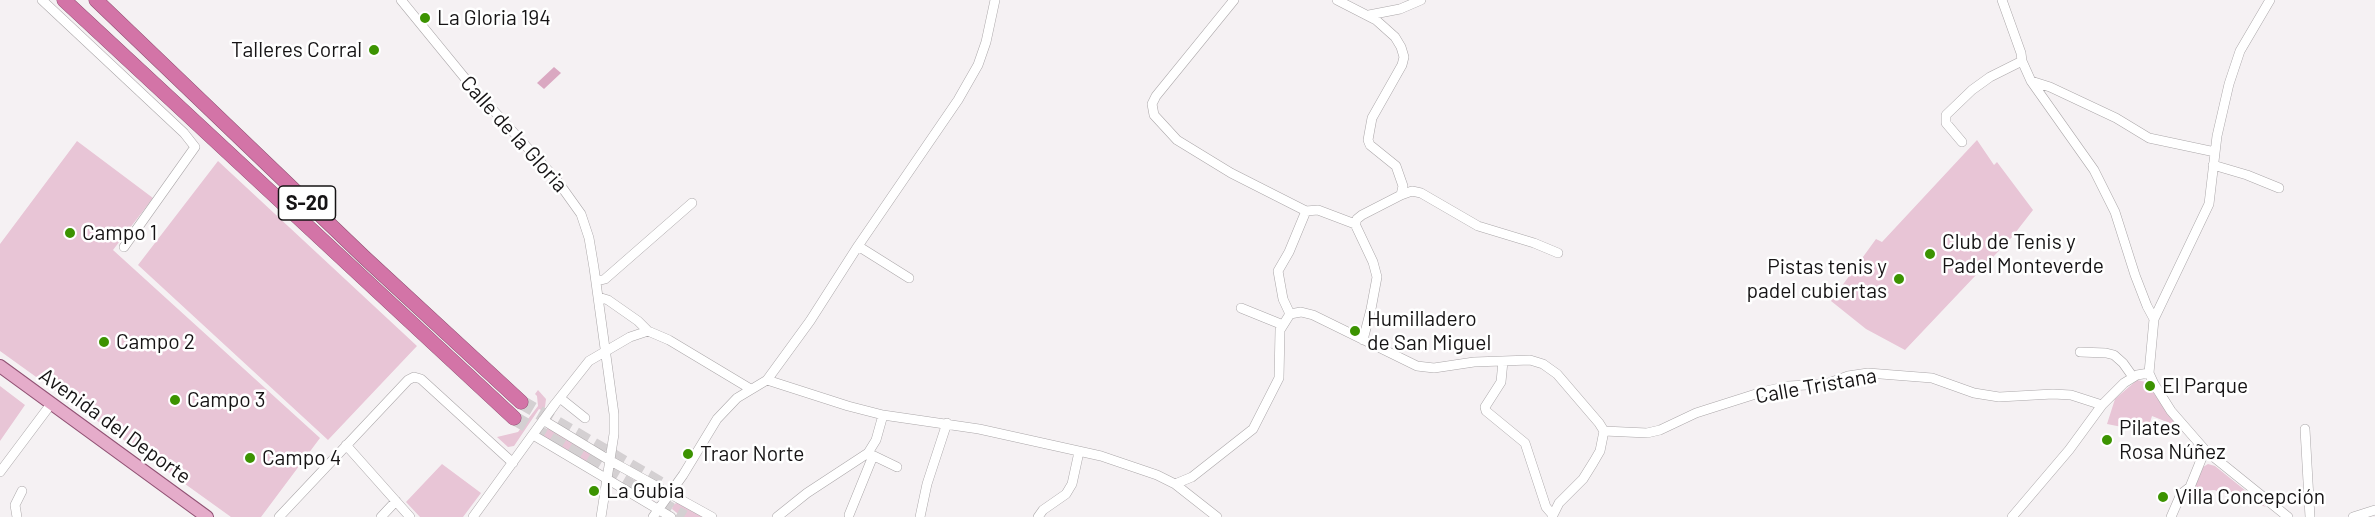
<!DOCTYPE html>
<meta charset="utf-8">
<style>
body{margin:0}
canvas{display:block;background:#f5f1f3}
</style>
<canvas width="2375" height="517"></canvas>
<script>
const ctx = document.querySelector('canvas').getContext('2d');
ctx.lineJoin = 'round';
function fill(path, color) { ctx.fillStyle = color; ctx.fill(path, 'evenodd'); }
const shape = rows => new Path2D(rows.map(r => 'M' + r).join(''));
function stroke(path, color, width, dash) { ctx.strokeStyle = color; ctx.lineWidth = width; ctx.lineCap = dash ? 'butt' : 'round'; ctx.setLineDash(dash || []); ctx.stroke(path); }
function write(font, color, halo, rows, align = 'center') {
  ctx.font = font + ' Barlow,sans-serif'; ctx.lineWidth = 5; ctx.setLineDash([]); ctx.textBaseline = 'middle'; ctx.strokeStyle = halo; ctx.fillStyle = color; for (const [text, x, y, turn = 0] of rows) {
    ctx.save(); ctx.translate(x, y); ctx.rotate((+turn || 0) * Math.PI / 180); ctx.textAlign = isNaN(turn) ? turn : align; if (halo) ctx.strokeText(text, 0, 0); ctx.fillText(text, 0, 0); ctx.restore();
  }
}
const green = shape([
 [1977,140,1994,165,1997,162,2033,210,2012,237,1905,350,1866,329,1831,301,1876,239,1882,242],
 [77,141,153,198,113,250,320,438,261,517,231,517,0,351,0,244],
 [218,161,417,346,328,440,138,265],
 [2137,380,2146,382,2177,426,2152,416,2147,432,2107,424,2115,399],
 [0,386,25,405,0,441],
 [538,390,546,399,545,407,543,411,539,409,514,446,508,447,497,437,518,432,538,406,537,396,535,394],
 [549,428,592,455,591,468,543,437,543,430],
 [442,464,481,493,463,517,420,517,406,502],
 [2208,464,2215,466,2266,507,2214,490,2191,492,2203,467],
 [636,479,659,492,659,498,653,501,630,489],
 [678,502,708,517,682,517,672,509,673,505]
]);
const water = shape([
 [554,67,561,73,544,89,537,83]
]);
const highwayTunnel = shape([
 [521,402,666,487],
 [514,418,684,517]
]);
const minor = shape([
 [42,0,184,133,195,147,124,247],
 [401,0,473,88,556,179,581,214,589,238,594,268,614,414,614,434,601,517],
 [1234,0,1156,96,1152,104,1154,115,1177,140,1231,173,1306,211,1318,210,1355,224],
 [1337,0,1376,20,1395,37,1401,47,1404,57,1402,65,1372,118,1368,140,1370,145,1396,166,1403,186,1401,195],
 [2002,0,2021,53,2022,61,2031,81,2094,170,2115,212,2135,275,2147,306,2154,319,2149,373,2154,384,2171,411,2205,450,2288,517],
 [1369,15,1400,9,1421,0],
 [2031,81,2050,87,2116,118,2149,138,2215,152],
 [1962,142,1946,123,1946,115,1972,90,1990,77,2022,61],
 [2213,165,2247,175,2279,188],
 [858,246,909,278],
 [597,281,605,279,692,203],
 [598,297,608,300,638,321,648,331,669,340,749,388],
 [1241,308,1283,325],
 [1290,314,1283,299,1278,271,1289,252,1306,211],
 [2154,319,2209,204,2217,136,2229,84,2240,51,2270,0],
 [1363,340,1371,309,1377,277,1373,262,1355,224,1357,219,1362,215,1401,195,1412,191,1421,193,1478,226,1534,243,1558,253],
 [2080,352,2106,353,2114,355,2123,363,2133,377],
 [1503,361,1501,382,1485,407,1486,411,1525,443,1546,507,1552,514],
 [767,380,848,406,883,415,979,429,1101,456,1157,475,1175,484,1217,517],
 [560,398,585,418],
 [543,420,609,460,712,517],
 [2305,429,2310,517],
 [1604,431,1647,433,1660,430,1696,413,1762,392,1788,386,1826,384,1848,376,1868,373,1932,378,1974,393,1999,397,2053,394,2071,395,2102,405],
 [533,435,671,517],
 [346,445,410,517],
 [870,454,897,467],
 [0,472,51,404],
 [1175,484,1192,477,1253,429,1279,378,1280,330,1290,314,1301,312,1313,315,1417,366,1434,368,1474,362,1530,360,1543,364,1557,374,1599,423,1604,431,1600,451,1593,463,1583,479,1559,503,1552,517],
 [849,515,873,456],
 [17,517,15,505,22,491],
 [279,517,408,380,414,377,421,379,513,463],
 [381,517,396,501],
 [473,517,555,404,589,361,630,337,648,331],
 [653,517,683,475,717,419,737,398,767,380,810,321,858,246,958,100,978,65,986,42,995,0],
 [777,517,807,493,868,453,876,440,883,415],
 [920,517,927,484,947,423],
 [1038,517,1043,510,1066,494,1072,484,1079,452],
 [2012,517,2069,450,2102,405,2124,383,2137,375,2149,373],
 [2171,517,2181,494,2190,487,2205,450],
 [2353,517,2375,510]
]);
const major = shape([
 [0,366,207,517]
]);
const highway = shape([
 [64,0,514,418],
 [96,0,364,257,521,402]
]);
const markers = [
 [425,18,6,"#3c9301"],
 [374,50,6,"#3c9301"],
 [70,233,6,"#3c9301"],
 [1930,254,6,"#3c9301"],
 [1899,279,6,"#3c9301"],
 [1355,331,6,"#3c9301"],
 [104,342,6,"#3c9301"],
 [2150,386,6,"#3c9301"],
 [175,400,6,"#3c9301"],
 [2107,440,6,"#3c9301"],
 [688,454,6,"#3c9301"],
 [250,458,6,"#3c9301"],
 [594,491,6,"#3c9301"],
 [2163,497,6,"#3c9301"]
];
const shields = [
 [307,203,57]
];
const shieldNames = [
 ["S-20",307,203]
];
const poiNames = [
 ["La Gloria 194",437,18],
 ["Talleres Corral",362,50,"right"],
 ["Campo 1",82,233],
 ["Club de Tenis y",1942,242],
 ["Padel Monteverde",1942,266],
 ["Pistas tenis y",1887,267,"right"],
 ["padel cubiertas",1887,291,"right"],
 ["Humilladero",1367,319],
 ["de San Miguel",1367,343],
 ["Campo 2",116,342],
 ["El Parque",2162,386],
 ["Campo 3",187,400],
 ["Pilates",2119,428],
 ["Rosa Núñez",2119,452],
 ["Traor Norte",700,454],
 ["Campo 4",262,458],
 ["La Gubia",606,491],
 ["Villa Concepción",2175,497]
];
const streetNames = [
 ["Calle de la Gloria",514,134,48],
 ["Calle Tristana",1816,386,-10],
 ["Avenida del Deporte",115,426,36]
];
fill(green, '#e8c5d6');
fill(water, '#daa8c1');
stroke(highwayTunnel, '#d4d0d2', 14, [14, 7]);
stroke(minor, '#aba7a9', 10);
stroke(major, '#915274', 14);
stroke(highway, '#915274', 15);
stroke(minor, '#fff', 9);
stroke(major, '#e5acca', 12);
stroke(highway, '#d374a7', 14);
for (const [x, y, r, color] of markers) { const dot = new Path2D(); dot.arc(x, y, r, 0, 2 * Math.PI); ctx.fillStyle = color; ctx.fill(dot); stroke(dot, '#fff', 2); }
for (const [x, y, w] of shields) { const box = new Path2D(); box.roundRect(x - w / 2, y - 17, w, 34, 4.5); ctx.fillStyle = '#fff'; ctx.fill(box); stroke(box, '#161415', 1.5); }
write('bold 20px', '#161415', null, shieldNames);
write('21px', '#161415', '#fff', poiNames, 'left');
write('21px', '#161415', '#fff', streetNames);
</script>
